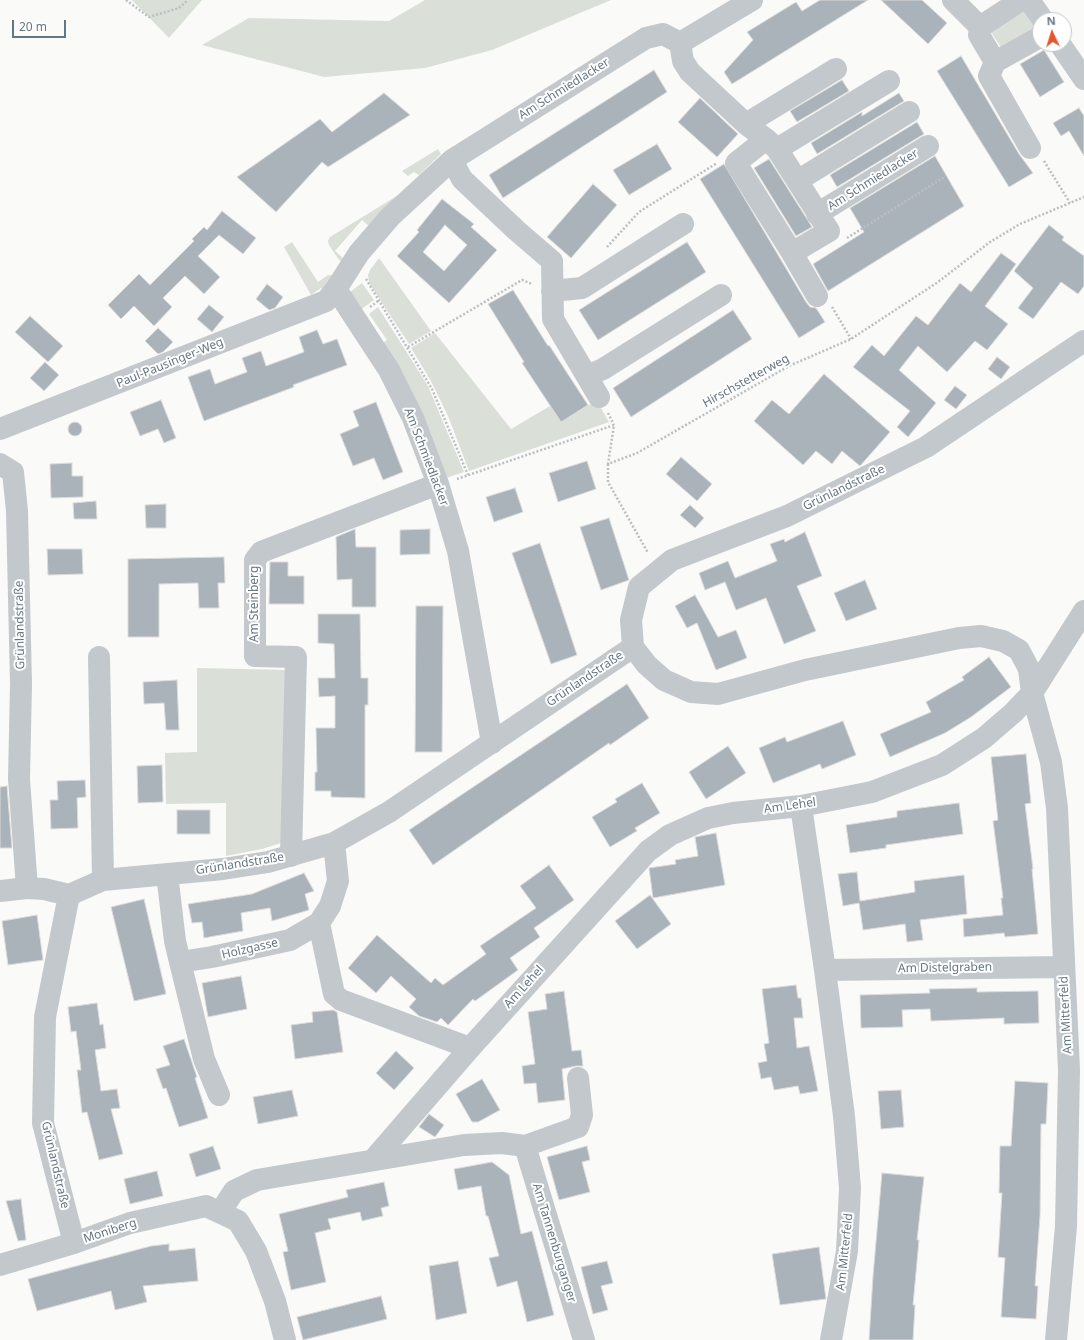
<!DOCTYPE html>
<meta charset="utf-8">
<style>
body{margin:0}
#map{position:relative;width:1084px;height:1340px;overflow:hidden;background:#fafaf8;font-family:"Noto Sans",sans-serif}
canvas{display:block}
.north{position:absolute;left:1032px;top:12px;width:40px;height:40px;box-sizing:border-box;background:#fff;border:1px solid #c1c8cd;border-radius:50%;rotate:356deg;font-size:11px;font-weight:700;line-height:16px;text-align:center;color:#657683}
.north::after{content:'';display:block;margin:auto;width:14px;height:18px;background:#e4572e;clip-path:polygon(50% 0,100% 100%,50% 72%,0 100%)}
.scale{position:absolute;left:12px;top:20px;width:54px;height:18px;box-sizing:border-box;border:2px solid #657683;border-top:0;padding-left:5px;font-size:12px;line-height:14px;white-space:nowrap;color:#657683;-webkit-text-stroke:3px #fff;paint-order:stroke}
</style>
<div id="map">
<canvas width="1084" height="1340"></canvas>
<div class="north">N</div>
<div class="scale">20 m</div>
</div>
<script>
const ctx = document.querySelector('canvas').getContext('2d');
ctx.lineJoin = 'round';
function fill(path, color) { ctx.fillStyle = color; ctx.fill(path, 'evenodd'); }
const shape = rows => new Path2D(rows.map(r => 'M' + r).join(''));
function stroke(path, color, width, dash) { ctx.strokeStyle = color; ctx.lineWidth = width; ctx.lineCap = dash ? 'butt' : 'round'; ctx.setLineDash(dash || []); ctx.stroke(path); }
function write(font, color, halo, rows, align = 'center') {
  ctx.font = font + ' "Noto Sans",sans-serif'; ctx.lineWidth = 4; ctx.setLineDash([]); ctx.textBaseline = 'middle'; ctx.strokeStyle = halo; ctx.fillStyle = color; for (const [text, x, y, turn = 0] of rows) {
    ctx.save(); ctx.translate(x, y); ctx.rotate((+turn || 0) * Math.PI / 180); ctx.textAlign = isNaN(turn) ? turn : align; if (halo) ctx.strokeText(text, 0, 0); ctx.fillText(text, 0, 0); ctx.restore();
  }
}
const green = shape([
 [132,0,202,0,169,38],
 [425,0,611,0,492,50,425,68,324,77,202,45,249,18,389,21],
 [1025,10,1036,27,1002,49,991,32],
 [438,149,441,154,419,175,414,172,408,176,402,171],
 [400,194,371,228,362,220,335,251,344,259,343,262,339,260,329,245,328,241,330,237],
 [292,242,318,282,328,275,336,276,326,292,321,288,311,295,284,247],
 [379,258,431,331,409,344,369,283,368,275,370,270],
 [362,283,374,300,359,311,350,292],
 [378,307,428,386,464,472,446,478,380,345,387,340,369,314],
 [435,333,511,429,550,406,561,422,588,405,598,403,609,422,469,471,448,416,431,381,411,348],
 [197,668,288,670,284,842,262,849,226,856,226,803,166,804,165,753,197,752]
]);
const building = shape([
 [820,0,868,0,732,84,724,72,753,40,747,32,796,2,802,11,820,0],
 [881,0,922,0,947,23,928,44,881,0],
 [1044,50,1064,82,1040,97,1020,64,1044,50],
 [961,56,1019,154,1033,173,1009,187,937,71,961,56],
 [654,70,667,92,503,198,489,175,654,70],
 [842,80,849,91,797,122,790,111,842,80],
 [384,93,410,115,328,167,322,162,276,212,237,177,320,119,332,132,384,93],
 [899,93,904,101,817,154,811,143,862,112,862,116,899,93],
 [700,98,738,134,717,157,678,122,700,98],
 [1079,108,1084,116,1084,156,1069,131,1061,136,1053,123,1079,108],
 [917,122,924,134,837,187,830,175,917,122],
 [657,144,672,169,629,195,613,170,657,144],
 [935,156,964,206,828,291,813,264,864,232,850,208,935,156],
 [769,159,812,227,796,236,754,168,769,159],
 [724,164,806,302,810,307,816,308,825,322,799,338,700,179,724,164],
 [593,184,617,205,571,258,547,237,593,184],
 [442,199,474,224,471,227,497,250,449,303,397,256,419,232,417,230,442,199],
 [445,225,467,245,444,271,423,252,445,225],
 [222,211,256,238,243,254,219,235,198,256,220,277,204,294,185,276,163,298,172,307,154,326,134,306,121,319,108,305,139,274,150,285,194,241,192,239,204,227,207,230,222,211],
 [1049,225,1064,237,1062,240,1084,256,1084,286,1078,294,1061,282,1033,319,1018,308,1033,288,1014,271,1049,225],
 [687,242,706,272,598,340,579,310,687,242],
 [1001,253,1016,264,985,306,1008,324,987,350,975,341,947,372,918,346,899,370,936,403,908,437,897,427,910,411,853,367,872,345,884,356,916,316,928,325,960,283,971,292,1001,253],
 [267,284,283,297,275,308,269,310,256,299,267,284],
 [513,290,548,346,549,345,588,405,561,422,522,363,524,362,488,304,513,290],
 [209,305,224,317,212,332,197,319,209,305],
 [733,310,752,339,631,417,613,388,733,310],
 [30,316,63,346,48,362,15,332,30,316],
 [158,328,173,342,163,352,158,354,145,341,158,328],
 [317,330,323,344,337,339,347,365,293,385,294,387,204,421,188,377,210,369,215,384,247,372,242,358,261,351,266,366,304,352,299,337,317,330],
 [997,357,1010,367,1001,379,988,369,997,357],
 [45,362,59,375,44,391,30,378,45,362],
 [824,374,890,432,860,466,842,451,832,464,816,451,803,465,754,421,772,400,789,414,824,374],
 [955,386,967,395,956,409,944,400,955,386],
 [161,400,176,438,164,443,158,429,140,436,130,412,161,400],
 [376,402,403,472,383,480,374,458,353,466,340,434,359,426,353,411,376,402],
 '68 429a7 7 0 1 1 14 0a7 7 0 1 1-14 0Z',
 [681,457,712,484,697,501,666,474,681,457],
 [587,461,596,489,558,502,549,473,587,461],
 [72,463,72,476,83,476,83,497,51,498,50,464,72,463],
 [515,488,523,512,494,522,486,497,515,488],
 [96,501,97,519,74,519,73,503,96,501],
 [166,504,166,528,146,528,145,505,166,504],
 [690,505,704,518,695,528,680,515,690,505],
 [609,518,629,580,601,590,580,527,609,518],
 [355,529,356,547,376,547,376,607,352,607,352,579,337,580,336,537,355,529],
 [430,529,430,554,400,555,400,530,430,529],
 [805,532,822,576,797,586,816,631,784,644,766,598,736,610,725,582,705,590,699,573,728,561,735,578,777,561,770,544,784,539,785,542,805,532],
 [540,543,577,655,551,664,512,553,540,543],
 [47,549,82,549,83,574,48,575,47,549],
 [224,557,225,583,218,583,219,608,199,608,198,583,159,584,159,637,128,637,128,559,224,557],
 [270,562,288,562,288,576,304,576,304,604,269,604,270,562],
 [865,580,877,609,846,621,834,593,865,580],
 [695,595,718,637,736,630,747,658,716,670,697,623,687,628,675,606,695,595],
 [416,606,443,606,442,752,415,752,416,606],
 [318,614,360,614,361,678,368,678,368,705,365,705,365,798,331,797,331,791,315,791,315,772,317,772,316,728,335,728,335,696,319,697,318,678,335,678,334,644,318,643,318,614],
 [989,657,1011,687,971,717,945,733,890,757,880,734,931,712,926,702,964,680,962,677,989,657],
 [177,680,179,730,166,730,164,703,144,704,143,682,177,680],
 [627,684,649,718,610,745,609,743,433,865,409,830,627,684],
 [843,721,856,755,822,769,820,764,773,783,759,748,785,737,787,742,843,721],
 [728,746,746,773,706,799,689,772,728,746],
 [1026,754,1031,803,1025,804,1033,869,1032,869,1038,934,1005,937,1004,933,964,937,963,919,1003,915,1001,898,1003,898,993,821,998,820,991,757,1026,754],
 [162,765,163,802,138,803,137,766,162,765],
 [85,780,86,797,77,798,78,828,51,829,50,800,58,800,57,781,85,780],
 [642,783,660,813,635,828,637,831,610,847,592,817,617,802,615,799,642,783],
 [7,786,12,848,0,848,0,787,7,786],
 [959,803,963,834,886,845,886,848,850,853,846,825,897,817,897,811,959,803],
 [177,810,210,810,210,834,177,834,177,810],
 [716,833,725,885,653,898,649,868,676,864,675,860,698,856,695,837,716,833],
 [549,865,574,900,534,928,540,937,510,958,518,970,475,1001,473,999,448,1025,441,1018,437,1022,419,1016,409,1007,416,999,391,976,376,993,348,968,377,935,431,983,435,978,443,985,486,954,480,946,536,908,520,886,549,865],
 [857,872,860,901,915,892,914,881,964,875,967,914,920,920,923,940,907,942,905,924,863,930,859,903,843,906,838,874,857,872],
 [304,873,314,891,305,894,309,910,272,921,270,908,241,913,243,931,204,938,202,922,192,923,188,904,252,894,304,873],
 [650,895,671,924,637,949,615,921,650,895],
 [144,899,166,994,134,1001,111,907,144,899],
 [37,915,43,960,8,965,2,921,37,915],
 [241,976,247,1009,208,1017,202,983,241,976],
 [796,985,798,998,801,998,803,1018,794,1018,797,1048,809,1046,818,1091,800,1094,798,1086,774,1090,771,1077,761,1079,758,1063,767,1061,764,1044,769,1043,762,989,796,985],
 [977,988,977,992,1038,991,1039,1023,1004,1024,1004,1018,931,1021,930,1009,902,1010,903,1027,861,1028,860,995,930,993,929,989,977,988],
 [564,991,572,1051,581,1050,583,1066,576,1066,562,1069,565,1100,538,1103,536,1083,524,1084,522,1066,535,1064,528,1012,547,1009,545,994,564,991],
 [97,1003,100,1025,103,1024,106,1048,95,1050,101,1091,117,1089,120,1108,111,1109,123,1154,99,1160,87,1112,82,1113,77,1070,81,1070,76,1031,71,1032,68,1007,97,1003],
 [333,1010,337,1012,343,1052,295,1059,291,1025,313,1022,312,1012,333,1010],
 [184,1039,197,1077,195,1078,208,1118,179,1127,166,1088,163,1089,156,1069,170,1065,163,1046,184,1039],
 [396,1051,414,1068,394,1090,376,1073,396,1051],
 [482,1079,500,1110,478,1122,472,1122,456,1094,482,1079],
 [1015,1081,1048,1083,1046,1124,1041,1124,1040,1216,1035,1286,1038,1286,1036,1319,1001,1317,1005,1258,998,1257,1002,1193,999,1193,1000,1146,1011,1146,1015,1081],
 [292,1090,298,1116,258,1124,253,1097,292,1090],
 [901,1090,904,1127,881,1129,878,1091,901,1090],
 [429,1114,444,1125,435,1137,419,1127,429,1114],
 [213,1146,221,1169,196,1177,189,1154,213,1146],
 [587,1146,590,1160,582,1162,590,1192,559,1200,547,1157,587,1146],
 [492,1162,509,1175,521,1234,532,1231,554,1315,527,1322,517,1281,497,1287,489,1258,499,1256,488,1216,486,1216,481,1186,458,1190,454,1169,492,1162],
 [157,1171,163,1196,130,1204,124,1179,157,1171],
 [882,1173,924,1177,917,1240,919,1240,913,1305,915,1305,913,1340,869,1340,873,1276,882,1173],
 [384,1182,389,1206,381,1208,383,1216,362,1221,360,1212,328,1219,331,1229,315,1233,326,1282,291,1290,283,1252,288,1251,279,1214,348,1197,346,1190,384,1182],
 [21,1199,26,1240,18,1241,6,1201,21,1199],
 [169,1244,169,1251,195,1248,198,1281,143,1286,147,1302,115,1310,111,1291,37,1311,28,1279,151,1246,169,1244],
 [819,1247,826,1299,780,1305,772,1254,819,1247],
 [458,1261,467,1313,436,1320,429,1266,458,1261],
 [607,1261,613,1283,601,1286,608,1310,593,1314,581,1267,607,1261],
 [381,1296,387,1319,303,1340,297,1317,381,1296]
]);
const path = shape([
 [126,0,149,17,179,8,188,0],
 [1044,161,1070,203],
 [847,238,946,176],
 [607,247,639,212,717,163],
 [366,279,432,389,468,475],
 [370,307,378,301],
 [832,307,851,339],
 [408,347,522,280,532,284],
 [608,413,614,425],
 [608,464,608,482,648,553],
 [457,479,614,425,608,464,637,453,789,366,851,339,938,282,990,242,1020,224,1084,197]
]);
const minor = shape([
 [953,0,980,27,979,35,995,62,1040,37],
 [1029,0,1043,20],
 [980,27,1021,0],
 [680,43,683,61,690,72,746,124,766,139,777,149,829,231,792,253,736,163,766,139],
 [1060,44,1084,79],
 [995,62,989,76,1030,148],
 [746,124,836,69],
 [777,149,889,81],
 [452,160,462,179,516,230,552,261,553,319,599,397],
 [797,181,909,112],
 [817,214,928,146],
 [792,253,817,296],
 [552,291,582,288,683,224],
 [587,376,603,369,721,295],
 [0,429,326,301,336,289],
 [0,464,13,472,17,511,21,684,19,779,27,888],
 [633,647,647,665,664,680,691,692,718,694,805,670,959,638,981,636,1003,641,1019,650,1029,669,1032,693,1051,762,1057,808,1069,1070,1066,1226,1056,1340],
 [633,647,631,620,639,587,672,560,787,516,926,447,1084,341],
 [99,657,103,880],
 [492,743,458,551,438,484,413,418,389,370,336,289,359,253,390,217,452,160,646,38,663,34,680,43,752,0],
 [801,806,825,970,844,1116,850,1188,847,1251,831,1340],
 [291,856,296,657,255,656,255,560,261,552,438,484],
 [167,874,175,941,180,962,212,957,290,940,319,923,330,906,338,881,334,843],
 [0,891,27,888,44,889,69,895,103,880,223,869,268,862,334,843,389,812,633,647],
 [69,895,45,1017,43,1123,74,1243],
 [319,923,334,994,341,1000,470,1048],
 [180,962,204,1059,219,1095],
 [825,970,1064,967],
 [525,1146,578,1127,582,1115,578,1078],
 [374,1159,470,1048,648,851,670,835,708,818,733,813,801,806,872,792,942,765,984,738,1013,713,1032,693,1084,611],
 [221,1211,234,1191,257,1180,464,1145,502,1143,525,1146,584,1340],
 [0,1265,74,1243,130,1223,206,1206,238,1221,256,1251,275,1301,285,1340]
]);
const streetNames = [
 ["Am Schmiedlacker",564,89,-32],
 ["Am Schmiedlacker",873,180,-32],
 ["Paul-Pausinger-Weg",170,363,-22],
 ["Hirschstetterweg",746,381,-29],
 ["Am Schmiedlacker",426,457,69],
 ["Grünlandstraße",844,488,-26],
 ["Am Steinberg",255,604,-90],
 ["Grünlandstraße",20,625,-91],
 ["Grünlandstraße",585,679,-34],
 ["Am Lehel",790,806,-8],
 ["Grünlandstraße",240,864,-9],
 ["Holzgasse",250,949,-13],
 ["Am Distelgraben",945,968,-1],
 ["Am Lehel",524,987,-48],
 ["Am Mitterfeld",1066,1015,-93],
 ["Grünlandstraße",55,1165,77],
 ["Moniberg",110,1231,-18],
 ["Am Tannenburganger",554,1243,73],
 ["Am Mitterfeld",845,1252,-84]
];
fill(green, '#dadfd7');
fill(building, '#aab3b9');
stroke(building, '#dcdcda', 1);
stroke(path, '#bbbfc2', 2.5, [2, 2]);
stroke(minor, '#c3c8cc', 22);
write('12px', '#657683', '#fff', streetNames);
</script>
